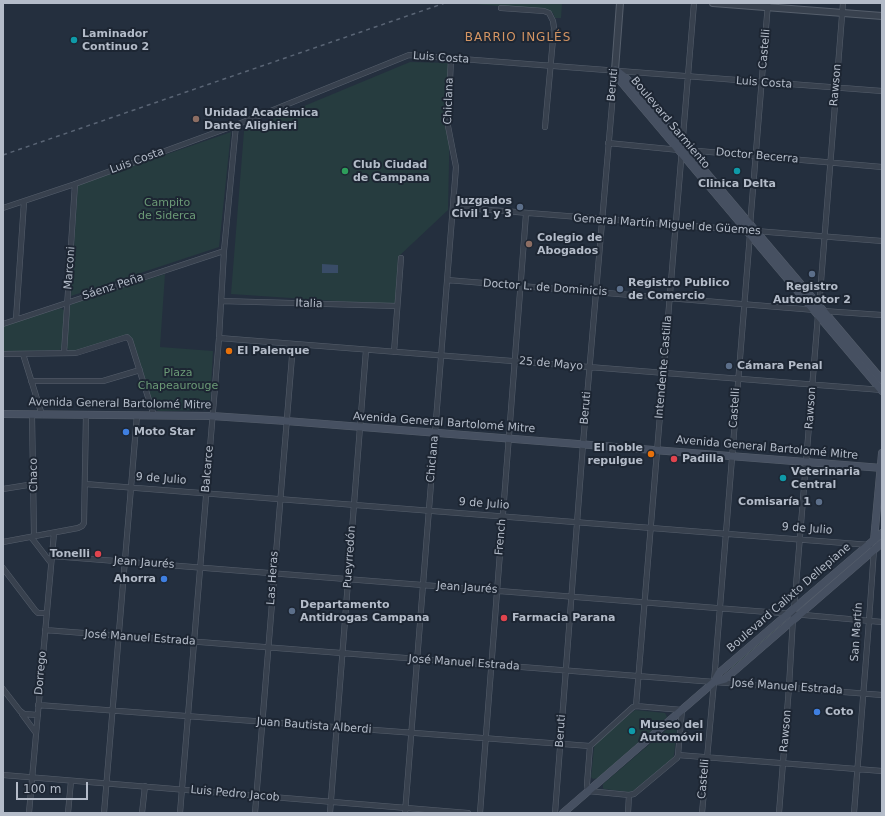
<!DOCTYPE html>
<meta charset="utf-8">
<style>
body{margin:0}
#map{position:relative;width:885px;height:816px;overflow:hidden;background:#242f3e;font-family:"DejaVu Sans",sans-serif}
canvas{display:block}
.frame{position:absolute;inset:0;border:4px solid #b4bcc9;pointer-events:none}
.scale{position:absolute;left:16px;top:782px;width:72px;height:18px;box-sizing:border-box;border:2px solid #b4bcc9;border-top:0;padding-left:5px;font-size:12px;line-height:14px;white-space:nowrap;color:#b4bcc9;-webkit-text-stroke:3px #1d2633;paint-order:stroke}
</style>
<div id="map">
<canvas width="885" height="816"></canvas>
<div class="frame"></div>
<div class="scale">100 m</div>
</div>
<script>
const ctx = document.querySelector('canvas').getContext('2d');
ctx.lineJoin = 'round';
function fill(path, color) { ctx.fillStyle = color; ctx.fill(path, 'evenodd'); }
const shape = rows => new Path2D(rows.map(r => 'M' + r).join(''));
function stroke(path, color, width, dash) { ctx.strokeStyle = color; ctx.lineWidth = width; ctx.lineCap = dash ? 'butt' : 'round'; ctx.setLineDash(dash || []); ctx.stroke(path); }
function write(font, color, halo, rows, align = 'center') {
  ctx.font = font + ' "DejaVu Sans",sans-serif'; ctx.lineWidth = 4; ctx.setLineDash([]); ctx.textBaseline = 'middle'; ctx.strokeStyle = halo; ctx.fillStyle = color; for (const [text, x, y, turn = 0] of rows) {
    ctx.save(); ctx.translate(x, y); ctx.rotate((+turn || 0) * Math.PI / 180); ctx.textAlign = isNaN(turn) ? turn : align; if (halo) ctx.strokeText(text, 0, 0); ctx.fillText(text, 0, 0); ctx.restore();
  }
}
const green = shape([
 [479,3,562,3,561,18,555,18,553,13,546,10,475,4],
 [410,62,451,63,448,210,398,257,395,305,231,294,244,131],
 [231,132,219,247,71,296,78,185],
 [165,274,160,347,213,351,210,406,206,410,158,411,155,408,153,404,133,340,127,335,76,351,70,351,67,348,68,308,73,303],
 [61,308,65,311,62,347,60,350,3,352,3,326],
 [859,555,862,558,806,607,803,604],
 [779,625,781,628,732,670,730,667],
 [635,710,665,713,667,717,598,778,593,779,591,777,594,748,596,743],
 [674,724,677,727,674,755,673,758,633,791,629,792,604,789,603,788,603,784,672,725]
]);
const water = shape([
 [322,264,338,265,338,273,322,273]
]);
const minor = shape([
 [501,8,544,11,549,13,553,21,554,28,545,127],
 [608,143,679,150],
 [687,150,882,167],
 [453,207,882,241],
 [3,208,75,184,236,125,409,55,882,91],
 [750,226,768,3],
 [447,280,815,310],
 [221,301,397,306],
 [819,307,843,3],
 [823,311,882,315],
 [16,319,24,202],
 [3,324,224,251],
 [219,338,882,390],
 [394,352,401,258],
 [64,353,75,184],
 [3,354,76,353,127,337,130,340,154,416],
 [23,354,42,415],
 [31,381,103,381,140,370],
 [32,415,34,536],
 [85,484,870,545],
 [3,489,34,484],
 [31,537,51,563],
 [3,542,78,528,82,526,84,523,86,415],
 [52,556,793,614,882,622],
 [3,568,35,610,38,613,47,613],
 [794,610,818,315],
 [45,630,882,695],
 [3,689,20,711,24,714,38,715],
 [38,705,590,746],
 [636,706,694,3],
 [636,706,682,710,678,755,677,758,634,794,629,795,588,791,587,784,590,746,633,707,636,706],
 [22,714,36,733],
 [678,755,882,771],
 [3,775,468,813],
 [29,813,54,533],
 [68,813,71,781],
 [104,813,137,415],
 [142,813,145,786],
 [180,813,219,338,224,251,236,125],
 [255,813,293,344],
 [330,813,366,350],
 [405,813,456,167,448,126,451,58],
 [480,813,526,214],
 [555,813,583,444,615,70],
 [628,813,629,795],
 [702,813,714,682,750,234],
 [779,813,789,687,793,618],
 [854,813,869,621,874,549]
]);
const tertiary = shape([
 [713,3,882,16],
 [615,70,620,3]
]);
const secondary = shape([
 [615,70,622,83,882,391],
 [617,71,627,79,882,380],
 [3,414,212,416,286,421,882,468],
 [874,540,882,453],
 [714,682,725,679,882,543],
 [563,813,714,682,719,673,882,533]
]);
const rail = shape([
 [3,155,445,3]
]);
const markers = [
 [74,40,4,"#0f9aa8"],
 [196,119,4,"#8d6e63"],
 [345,171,4,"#2e9e5b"],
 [737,171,4,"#0f9aa8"],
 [520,207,4,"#5c6f8a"],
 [529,244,4,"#8d6e63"],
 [812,274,4,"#5c6f8a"],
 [620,289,4,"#5c6f8a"],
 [229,351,4,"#e8710a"],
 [729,366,4,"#5c6f8a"],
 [126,432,4,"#3f7fe0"],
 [651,454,4,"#e8710a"],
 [674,459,4,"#e0444e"],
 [783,478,4,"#0f9aa8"],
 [819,502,4,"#5c6f8a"],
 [98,554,4,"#e0444e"],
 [164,579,4,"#3f7fe0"],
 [292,611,4,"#5c6f8a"],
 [504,618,4,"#e0444e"],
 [817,712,4,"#3f7fe0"],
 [632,731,4,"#0f9aa8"]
];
const poiNames = [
 ["Laminador",82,34],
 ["Continuo 2",82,47],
 ["Unidad Académica",204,113],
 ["Dante Alighieri",204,126],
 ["Club Ciudad",353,165],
 ["de Campana",353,178],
 ["Clinica Delta",737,184,"center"],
 ["Juzgados",512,201,"right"],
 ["Civil 1 y 3",512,214,"right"],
 ["Colegio de",537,238],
 ["Abogados",537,251],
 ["Registro Publico",628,283],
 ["de Comercio",628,296],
 ["Registro",812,287,"center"],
 ["Automotor 2",812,300,"center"],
 ["El Palenque",237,351],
 ["Cámara Penal",737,366],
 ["Moto Star",134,432],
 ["El noble",643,448,"right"],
 ["repulgue",643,461,"right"],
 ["Padilla",682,459],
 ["Veterinaria",791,472],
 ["Central",791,485],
 ["Comisaría 1",811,502,"right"],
 ["Tonelli",90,554,"right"],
 ["Ahorra",156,579,"right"],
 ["Departamento",300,605],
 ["Antidrogas Campana",300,618],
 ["Farmacia Parana",512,618],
 ["Coto",825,712],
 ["Museo del",640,725],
 ["Automóvil",640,738]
];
const streetNames = [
 ["Castelli",765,49,-85],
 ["Luis Costa",441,58,4],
 ["Luis Costa",764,83,4],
 ["Beruti",613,85,-85],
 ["Rawson",836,85,-85],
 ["Chiclana",449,101,-88],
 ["Boulevard Sarmiento",670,123,50],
 ["Doctor Becerra",757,156,5],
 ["Luis Costa",137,161,-20],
 ["General Martín Miguel de Güemes",667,225,4],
 ["Marconi",70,268,-86],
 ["Sáenz Peña",113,287,-18],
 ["Doctor L. de Dominicis",545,288,4],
 ["Italia",309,304,2],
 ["25 de Mayo",551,364,5],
 ["Intendente Castilla",664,367,-85],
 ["Avenida General Bartolomé Mitre",120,404,1],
 ["Beruti",586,408,-85],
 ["Castelli",735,408,-86],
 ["Rawson",811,408,-86],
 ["Avenida General Bartolomé Mitre",444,423,4],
 ["Avenida General Bartolomé Mitre",767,448,5],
 ["Chiclana",433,459,-85],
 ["Balcarce",208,469,-85],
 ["Chaco",34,475,-91],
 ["9 de Julio",161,479,4],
 ["9 de Julio",484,504,4],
 ["9 de Julio",807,529,4],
 ["French",501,537,-85],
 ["Pueyrredón",350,557,-86],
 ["Jean Jaurés",144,563,4],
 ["Las Heras",273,578,-86],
 ["Jean Jaurés",467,588,4],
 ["Boulevard Calixto Dellepiane",789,598,-41],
 ["San Martín",857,632,-86],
 ["José Manuel Estrada",140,638,4],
 ["José Manuel Estrada",464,663,4],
 ["Dorrego",41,673,-85],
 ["José Manuel Estrada",787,687,4],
 ["Juan Bautista Alberdi",314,726,4],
 ["Beruti",561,731,-86],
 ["Rawson",786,731,-85],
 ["Castelli",704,779,-85],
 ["Luis Pedro Jacob",235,794,5]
];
const parkNames = [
 ["Campito",167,203],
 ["de Siderca",167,216],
 ["Plaza",178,373],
 ["Chapeaurouge",178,386]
];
const neighbourhoodNames = [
 ["BARRIO INGLÉS",518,38]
];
fill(green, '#263c3f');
fill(water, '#394c67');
stroke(minor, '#565f6c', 6);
stroke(tertiary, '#565f6c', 8);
stroke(secondary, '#565f6c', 8);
stroke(minor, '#38414e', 5);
stroke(tertiary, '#38414e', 6);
stroke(secondary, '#465061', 7);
stroke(rail, '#5a6575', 1.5, [4, 4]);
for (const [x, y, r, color] of markers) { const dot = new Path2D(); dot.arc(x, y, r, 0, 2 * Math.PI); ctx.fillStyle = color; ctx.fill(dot); stroke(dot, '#1d2633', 1.5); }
write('bold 11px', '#b4bcc9', '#1d2633', poiNames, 'left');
write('11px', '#b4bcc9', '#1d2633', streetNames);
write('11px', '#6b9a76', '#1d2633', parkNames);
ctx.letterSpacing = '1px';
write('12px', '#d59563', '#1d2633', neighbourhoodNames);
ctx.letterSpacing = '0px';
</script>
